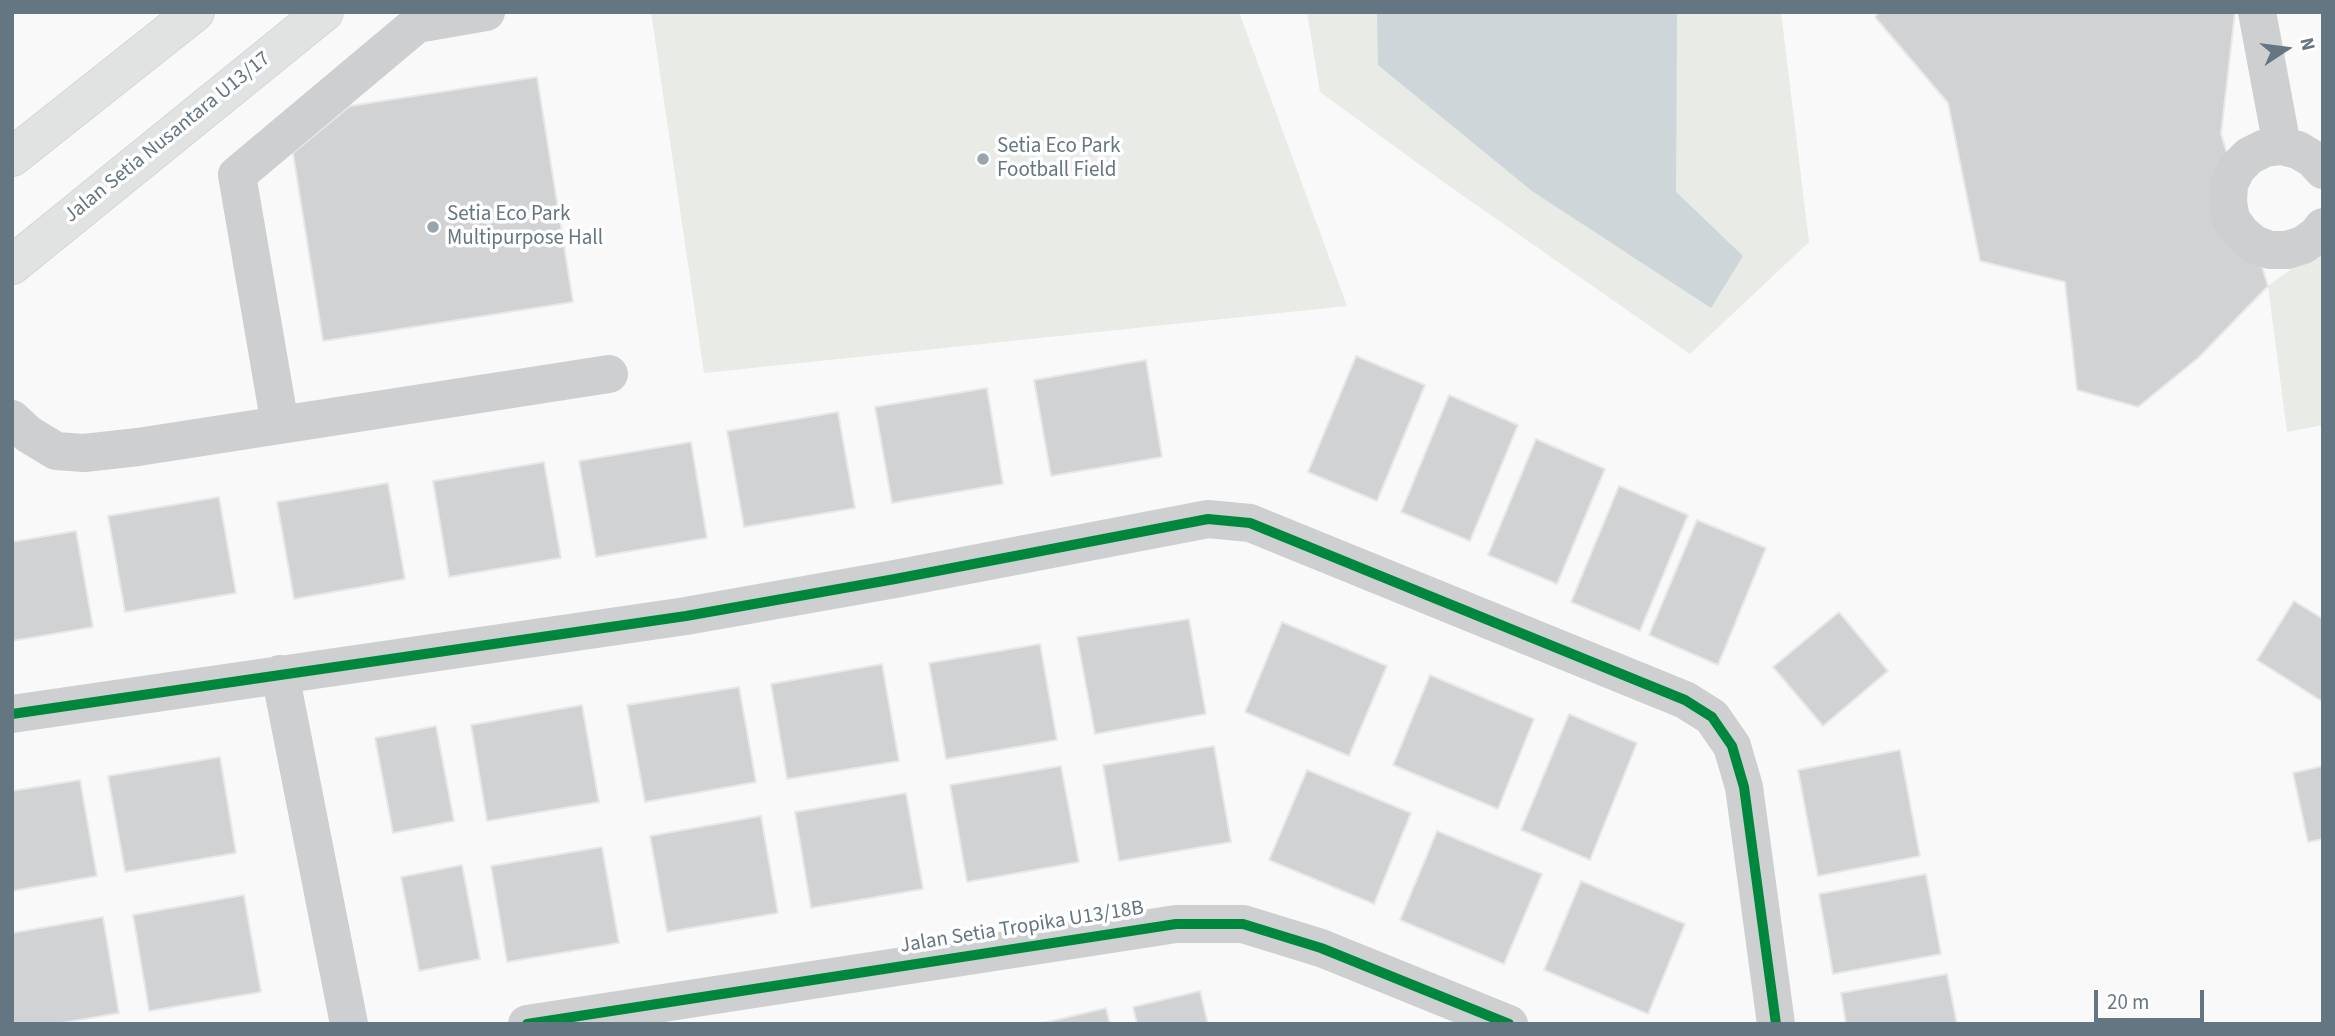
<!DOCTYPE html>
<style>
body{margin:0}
#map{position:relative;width:2335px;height:1036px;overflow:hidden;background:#f9f9f9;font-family:"Source Sans 3",sans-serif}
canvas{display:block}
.frame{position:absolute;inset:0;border:14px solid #657683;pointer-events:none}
.north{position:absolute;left:2251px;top:14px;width:70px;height:70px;-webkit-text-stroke:5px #fff;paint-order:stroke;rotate:77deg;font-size:19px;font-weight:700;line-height:28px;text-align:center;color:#657683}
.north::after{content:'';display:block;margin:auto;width:24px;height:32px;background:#657683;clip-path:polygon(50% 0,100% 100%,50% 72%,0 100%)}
.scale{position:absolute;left:2094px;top:990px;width:110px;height:32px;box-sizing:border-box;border:4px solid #657683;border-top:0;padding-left:9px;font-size:21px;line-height:24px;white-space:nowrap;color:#657683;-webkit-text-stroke:5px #fff;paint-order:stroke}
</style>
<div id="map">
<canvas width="2335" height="1036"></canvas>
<div class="frame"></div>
<div class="north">N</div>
<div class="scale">20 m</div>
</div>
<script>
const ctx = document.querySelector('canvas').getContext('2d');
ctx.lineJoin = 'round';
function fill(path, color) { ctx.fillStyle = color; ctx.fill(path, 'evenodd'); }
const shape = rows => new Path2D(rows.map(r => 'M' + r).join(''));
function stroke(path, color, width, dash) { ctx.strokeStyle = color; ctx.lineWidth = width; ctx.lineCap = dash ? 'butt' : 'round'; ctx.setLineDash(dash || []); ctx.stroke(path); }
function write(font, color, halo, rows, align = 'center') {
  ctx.font = font + ' "Source Sans 3",sans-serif'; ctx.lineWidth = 7; ctx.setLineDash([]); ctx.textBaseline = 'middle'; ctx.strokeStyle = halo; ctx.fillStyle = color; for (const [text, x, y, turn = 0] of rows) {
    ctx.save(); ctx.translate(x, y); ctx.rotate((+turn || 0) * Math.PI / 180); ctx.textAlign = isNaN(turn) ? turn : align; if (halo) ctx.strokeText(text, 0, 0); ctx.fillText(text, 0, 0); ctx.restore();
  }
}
const green = shape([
 [651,12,1239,12,1347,306,704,373],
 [1307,12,1781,12,1809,242,1690,354,1442,181,1320,92],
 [2323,246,2323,425,2287,432,2268,286]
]);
const water = shape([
 [1377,12,1677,12,1676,192,1743,256,1711,308,1532,191,1378,65]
]);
const building = shape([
 [1879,12,2235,12,2221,134,2268,286,2198,358,2138,407,2077,390,2065,282,1980,261,1948,103,1875,17,1879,12],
 [537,77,573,302,323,341,293,153,350,106,537,77],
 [1356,356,1425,385,1377,501,1308,472,1356,356],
 [1146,360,1162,457,1051,476,1034,380,1146,360],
 [987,388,1003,484,892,503,875,407,987,388],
 [1449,395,1518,425,1470,541,1401,512,1449,395],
 [838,412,855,508,744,527,727,431,838,412],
 [1536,439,1605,469,1557,584,1488,555,1536,439],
 [691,442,707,538,596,557,579,461,691,442],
 [544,462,561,558,449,577,433,481,544,462],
 [388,483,405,579,294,599,277,502,388,483],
 [1619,486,1688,515,1640,631,1571,602,1619,486],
 [219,497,236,593,125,612,108,516,219,497],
 [1697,520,1766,548,1718,665,1649,635,1697,520],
 [76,531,93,627,12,641,12,542,76,531],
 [2294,601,2323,619,2323,702,2257,660,2294,601],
 [1839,612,1888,671,1823,726,1773,667,1839,612],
 [1189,619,1206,714,1095,734,1077,637,1189,619],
 [1282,622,1387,666,1349,756,1245,712,1282,622],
 [1040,644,1057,740,946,759,929,663,1040,644],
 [882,664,899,761,787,779,771,684,882,664],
 [1430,675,1534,719,1498,809,1393,765,1430,675],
 [739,687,756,782,645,802,627,705,739,687],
 [582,705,599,802,487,821,471,725,582,705],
 [1569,714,1637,743,1590,860,1521,830,1569,714],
 [436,726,454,821,393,833,375,738,436,726],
 [1214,746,1231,842,1119,861,1103,765,1214,746],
 [1900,750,1920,856,1818,876,1798,770,1900,750],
 [220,757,236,853,125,872,108,776,220,757],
 [1061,766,1079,862,967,882,950,785,1061,766],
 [2323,766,2323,839,2308,842,2293,773,2323,766],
 [1307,770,1411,813,1374,904,1269,860,1307,770],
 [80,780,97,876,12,891,12,791,80,780],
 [906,793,923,889,811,908,795,812,906,793],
 [761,816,778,913,667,932,650,836,761,816],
 [1437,831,1542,874,1504,964,1400,920,1437,831],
 [602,847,619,943,507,962,491,866,602,847],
 [462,865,480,959,419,971,401,877,462,865],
 [1926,874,1941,954,1833,974,1819,894,1926,874],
 [1581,881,1685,924,1648,1014,1544,970,1581,881],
 [244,895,261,992,149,1011,133,915,244,895],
 [103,917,119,1013,56,1024,12,1024,12,933,103,917],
 [1947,974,1957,1024,1846,1024,1841,993,1947,974],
 [1200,991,1208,1024,1137,1024,1133,1007,1200,991],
 [1106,1008,1110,1024,1039,1024,1106,1008]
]);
const minor = shape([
 [2257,12,2282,146],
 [2323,170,2313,159,2298,150,2282,146,2265,148,2249,156,2237,168,2229,184,2228,202,2231,219,2241,233,2254,244,2270,250,2287,250,2303,245,2317,235,2323,227],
 [12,419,28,434,56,451,84,453,138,447,609,374],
 [280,425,237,175,417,24,486,12],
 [280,674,349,1024],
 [12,714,686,616,895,579,1208,519,1250,523,1685,700,1712,717,1732,746,1744,787,1776,1024],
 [527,1024,1176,924,1243,924,1321,948,1509,1024]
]);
const major = shape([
 [12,157,195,12],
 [12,265,324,12]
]);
const cycleway = shape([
 [12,714,686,616,895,579,1208,519,1250,523,1685,700,1712,717,1732,746,1744,787,1776,1024],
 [527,1024,1176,924,1243,924,1321,948,1509,1024]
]);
const markers = [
 [983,159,7,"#99a4ac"],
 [433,227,7,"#99a4ac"]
];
const streetNames = [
 ["Jalan Setia Nusantara U13/17",168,138,-39],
 ["Jalan Setia Tropika U13/18B",1022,928,-9]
];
const poiNames = [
 ["Setia Eco Park",997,147],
 ["Football Field",997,171],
 ["Setia Eco Park",447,215],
 ["Multipurpose Hall",447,239]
];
fill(green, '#e8ebe6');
fill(water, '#ced6d9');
fill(building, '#d0d2d3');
stroke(building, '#e8e8e8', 2);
stroke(major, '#d5d6d7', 40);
stroke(minor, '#cecfd0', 38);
stroke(major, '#e1e2e2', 38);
stroke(cycleway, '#00873e', 10);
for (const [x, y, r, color] of markers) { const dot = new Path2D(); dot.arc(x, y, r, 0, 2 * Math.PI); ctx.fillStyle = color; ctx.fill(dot); stroke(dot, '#fff', 2.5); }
write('21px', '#657683', '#fff', streetNames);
write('21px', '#657683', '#fff', poiNames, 'left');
</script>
